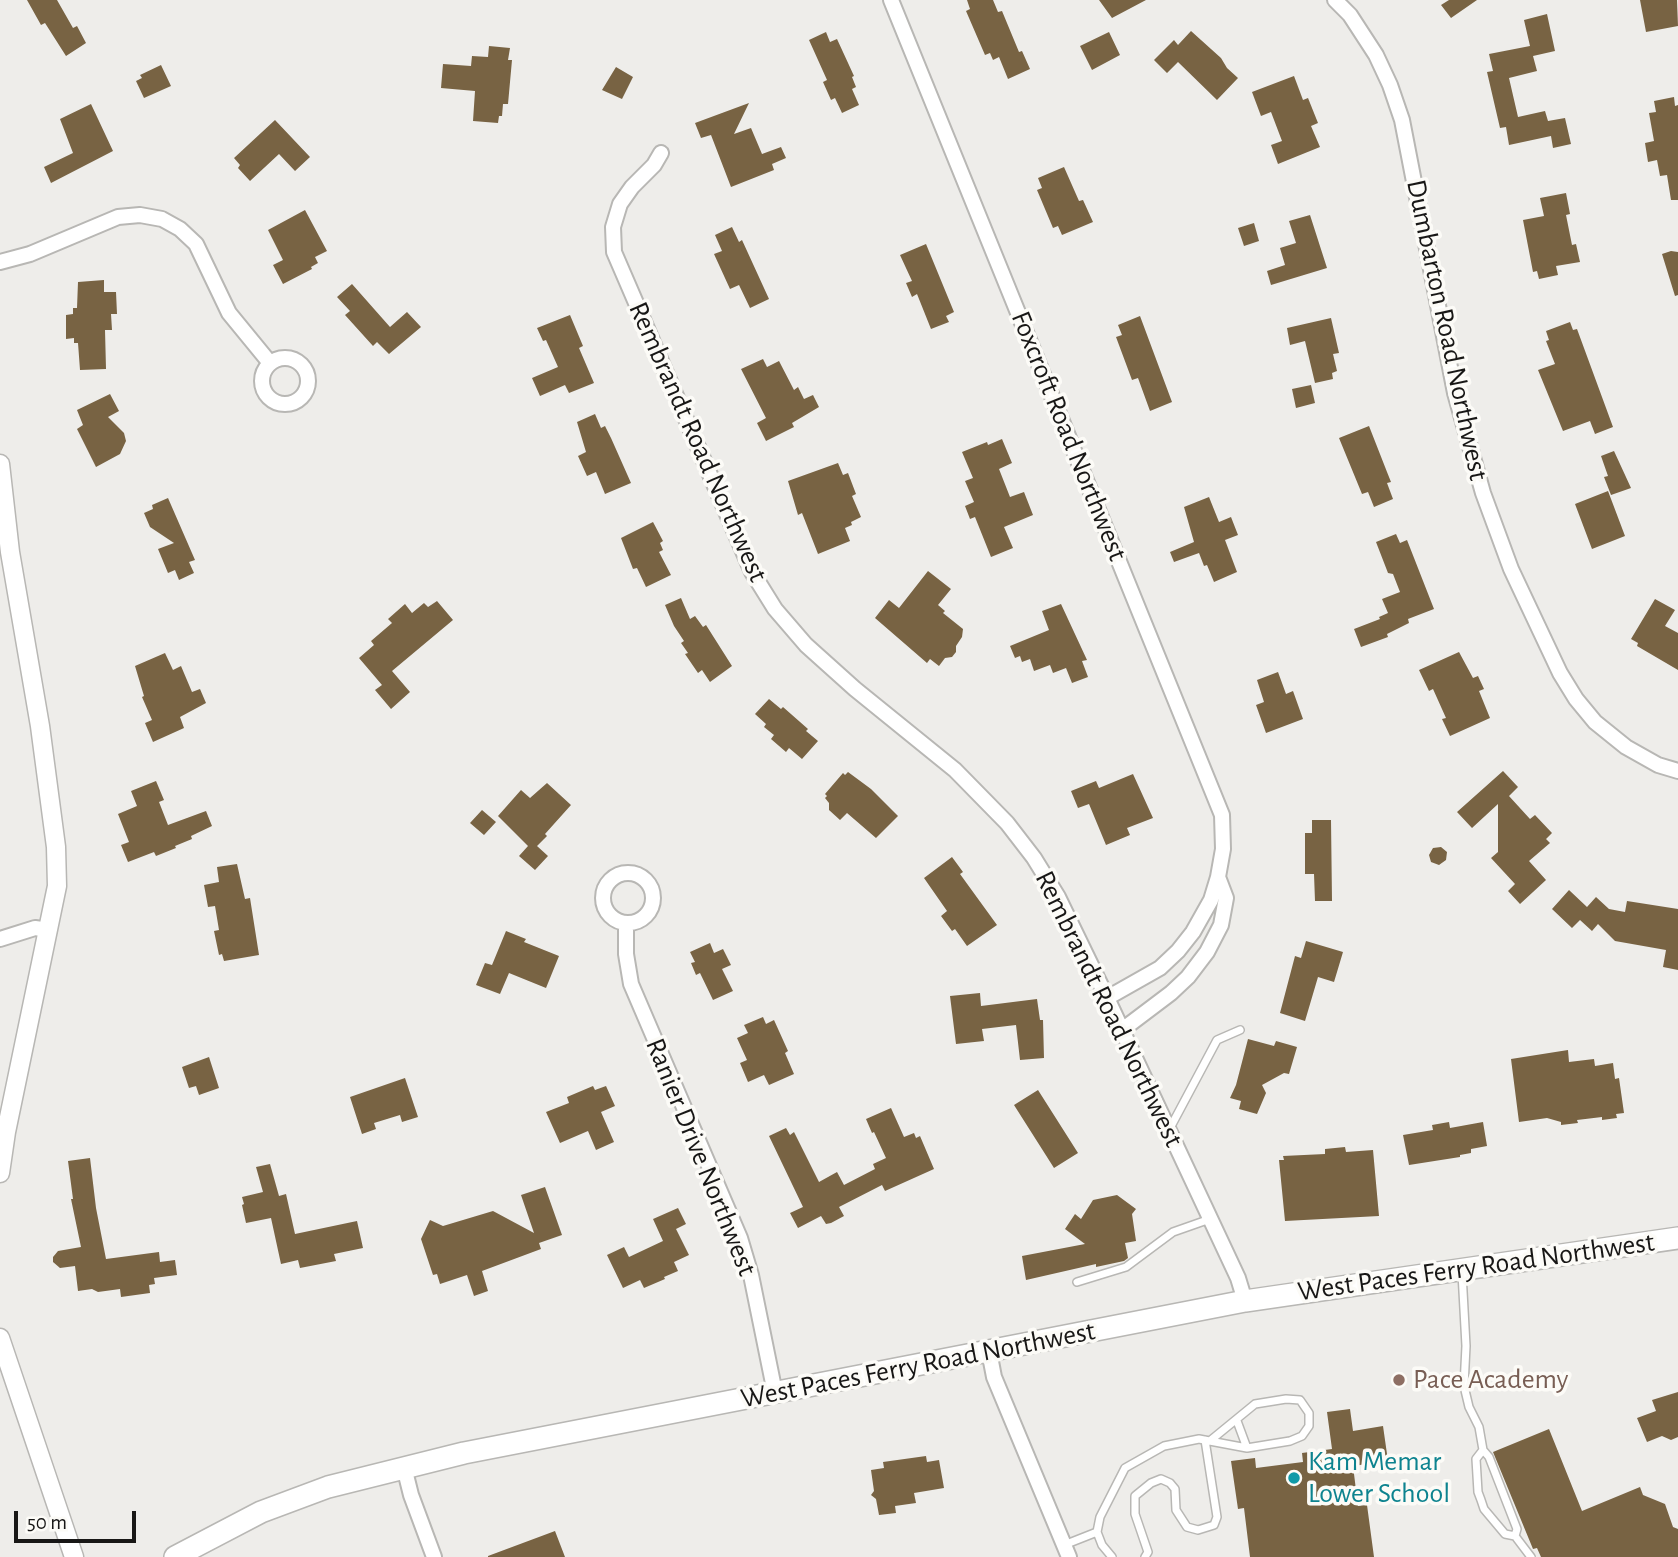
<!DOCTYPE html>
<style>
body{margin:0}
#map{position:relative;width:1678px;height:1557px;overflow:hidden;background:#eeedea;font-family:"Alegreya Sans",sans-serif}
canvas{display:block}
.scale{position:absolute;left:14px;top:1511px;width:122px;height:32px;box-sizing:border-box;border:4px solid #181716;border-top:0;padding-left:9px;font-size:21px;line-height:24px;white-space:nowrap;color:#181716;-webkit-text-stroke:5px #fcfbf7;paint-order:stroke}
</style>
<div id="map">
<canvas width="1678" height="1557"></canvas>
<div class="scale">50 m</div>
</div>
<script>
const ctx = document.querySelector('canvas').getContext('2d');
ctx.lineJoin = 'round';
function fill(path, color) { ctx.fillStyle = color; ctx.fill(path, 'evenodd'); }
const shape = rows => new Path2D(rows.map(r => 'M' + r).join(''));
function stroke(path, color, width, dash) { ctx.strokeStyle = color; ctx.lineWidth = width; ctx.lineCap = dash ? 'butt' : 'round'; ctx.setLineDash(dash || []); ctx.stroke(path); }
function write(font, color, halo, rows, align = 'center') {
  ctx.font = font + ' "Alegreya Sans",sans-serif'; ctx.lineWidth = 7; ctx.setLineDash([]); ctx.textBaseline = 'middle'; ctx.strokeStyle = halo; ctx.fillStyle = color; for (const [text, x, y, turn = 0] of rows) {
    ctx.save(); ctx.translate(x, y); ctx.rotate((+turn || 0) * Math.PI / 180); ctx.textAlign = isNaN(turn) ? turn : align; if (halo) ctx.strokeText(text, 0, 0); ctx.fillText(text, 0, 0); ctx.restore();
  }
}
const building = shape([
 [27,0,57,0,73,28,77,26,86,43,66,56,45,23,41,25],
 [967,0,993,0,998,12,1002,11,1019,52,1022,51,1030,69,1008,79,999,57,993,60,990,53,985,55,966,11,970,9],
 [1099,0,1146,0,1112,18],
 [1449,0,1477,0,1451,18,1441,5],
 [1640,0,1677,0,1678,26,1646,32],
 [1547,14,1555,51,1533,56,1537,71,1509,78,1518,117,1545,111,1548,121,1565,118,1571,144,1553,148,1551,136,1509,145,1506,127,1500,128,1487,72,1493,71,1489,54,1530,46,1524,20],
 [1191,31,1221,58,1227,68,1238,78,1217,100,1178,62,1167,73,1154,60,1174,40,1178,45],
 [826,32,830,42,837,39,854,76,852,77,856,87,852,89,859,105,842,113,835,98,831,100,823,82,827,80,809,40],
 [1109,32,1120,55,1092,70,1080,46],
 [489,46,510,48,508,60,512,60,508,104,503,104,502,116,499,116,498,123,473,121,475,91,441,88,443,64,471,66,472,56,488,57],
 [161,65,171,86,144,98,136,81,142,78,140,75],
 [616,67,633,77,622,99,602,90],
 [1294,76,1303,100,1308,98,1318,123,1311,126,1320,147,1278,164,1271,145,1282,141,1271,112,1261,116,1252,92],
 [1674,97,1675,106,1678,105,1678,200,1671,200,1667,175,1660,176,1657,160,1648,162,1645,143,1654,141,1649,113,1656,112,1654,101],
 [749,103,734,134,751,128,762,154,781,147,786,158,772,164,774,170,731,187,711,135,701,138,695,123],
 [91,104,113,151,51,183,44,167,73,153,60,119],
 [275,120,310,157,295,171,279,154,250,181,238,168,240,165,234,158],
 [1064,167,1079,201,1083,200,1093,222,1062,235,1058,226,1053,228,1037,190,1042,188,1038,178],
 [1566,193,1570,214,1566,215,1572,245,1576,244,1580,262,1556,266,1558,275,1539,279,1537,271,1533,272,1523,220,1544,216,1540,198],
 [305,210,327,251,315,257,318,263,311,267,312,269,283,284,273,265,283,260,268,230],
 [1310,215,1327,268,1271,285,1267,271,1285,265,1280,248,1296,243,1289,221],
 [1254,223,1259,241,1244,246,1238,228],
 [732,227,739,242,742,240,769,299,750,308,739,285,730,289,714,254,722,251,715,235],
 [926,244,954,312,946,316,949,322,931,329,917,294,912,297,906,283,912,281,900,255],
 [1671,251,1678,252,1678,295,1675,296,1662,254],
 [104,280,104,292,116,292,117,314,111,314,112,330,105,330,106,369,80,370,78,343,74,343,74,338,66,339,66,315,73,314,73,308,77,308,78,282],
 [352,284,390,327,407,312,421,327,389,354,377,342,373,346,345,315,350,311,337,297],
 [570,315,583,346,579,348,594,383,569,393,565,385,540,396,532,378,558,367,546,340,543,341,537,328],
 [1140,316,1172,402,1150,411,1138,378,1132,380,1116,337,1122,335,1118,325],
 [1331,318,1339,353,1333,354,1337,371,1332,373,1333,379,1315,383,1305,341,1290,345,1287,328],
 [1570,322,1573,330,1577,329,1613,427,1595,434,1590,421,1563,431,1538,370,1555,364,1546,341,1549,340,1546,331],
 [763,359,767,367,779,361,794,390,798,387,804,399,813,395,819,407,792,423,794,427,766,441,757,423,766,418,741,369],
 [1311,385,1315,403,1296,408,1292,389],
 [110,394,119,411,108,417,124,433,126,441,120,454,96,467,77,429,83,425,77,410],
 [595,414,601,428,605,426,611,438,631,483,605,494,596,472,587,476,578,456,586,452,577,422],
 [1369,426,1387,472,1391,482,1387,483,1393,499,1374,507,1368,492,1362,494,1339,438],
 [1002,439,1012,463,999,469,1010,497,1024,492,1033,515,1004,527,1013,548,991,557,975,517,970,519,965,506,974,502,965,481,973,478,962,452,987,442,988,445],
 [1614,451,1631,488,1611,495,1604,477,1608,476,1601,456],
 [838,463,843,475,848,473,856,494,852,496,861,517,851,522,852,525,845,528,850,541,818,554,802,513,798,515,788,481],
 [1608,491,1625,536,1592,549,1575,504],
 [1209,497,1219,522,1231,517,1238,535,1225,540,1237,572,1214,582,1207,565,1204,566,1199,553,1174,562,1170,552,1194,542,1184,507],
 [168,498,195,560,189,562,194,573,179,580,175,570,168,573,158,549,174,543,150,527,144,513,153,509,152,505],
 [653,522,663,541,660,543,663,550,659,552,671,575,646,587,637,568,633,569,621,538],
 [1396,534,1400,543,1407,540,1434,609,1408,619,1409,623,1387,634,1388,637,1361,647,1354,629,1380,619,1379,617,1388,613,1382,599,1400,592,1393,574,1388,573,1376,542],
 [928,571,951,589,938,605,945,611,943,613,963,629,962,637,956,646,956,652,952,657,945,658,939,666,930,659,927,663,875,618,889,600,899,608],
 [681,598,690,619,695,616,703,627,706,625,732,666,710,682,702,670,698,673,685,654,688,653,681,643,684,641,674,626,665,605],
 [1655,599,1675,610,1665,626,1678,633,1678,670,1637,646,1638,643,1631,639],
 [437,601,453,620,392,671,410,692,391,709,375,690,382,685,359,658,374,645,371,641,392,623,388,619,405,604,412,613,424,603,428,607],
 [1061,604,1087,660,1082,661,1088,677,1072,683,1066,668,1053,673,1050,665,1034,671,1030,659,1022,662,1020,656,1015,658,1010,646,1049,630,1042,611],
 [1459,652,1473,678,1478,676,1484,689,1479,691,1490,718,1450,736,1442,719,1446,718,1433,689,1429,691,1419,670],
 [165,653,173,670,181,666,192,692,200,689,206,703,180,717,184,728,153,742,145,723,152,720,142,697,144,696,135,666],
 [1278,672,1286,694,1293,691,1303,719,1266,733,1256,705,1264,702,1257,680],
 [769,699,781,709,783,707,808,729,806,731,818,741,802,759,789,748,786,752,771,739,774,735,764,727,766,724,755,714],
 [1503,771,1518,787,1509,796,1530,819,1535,815,1552,833,1546,839,1550,843,1529,861,1546,880,1520,904,1508,891,1515,884,1491,858,1498,852,1498,804,1472,828,1457,812],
 [848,772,871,789,898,816,876,838,847,813,840,820,829,810,829,803,825,798,827,796,825,794,843,773,845,775],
 [1133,774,1153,818,1127,828,1130,835,1106,845,1089,804,1078,808,1071,791,1096,781,1099,788],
 [156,781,164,800,159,802,168,825,206,811,212,826,191,836,192,839,175,846,176,848,156,856,154,852,128,862,121,845,129,842,118,814,137,806,131,791],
 [547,783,571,805,545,834,547,836,537,846,548,856,535,870,519,856,528,846,498,816,521,790,530,798],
 [482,810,496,822,484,835,470,823],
 [1312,820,1331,820,1332,901,1315,901,1314,874,1305,874,1305,833,1312,833],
 [1441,847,1447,852,1446,860,1439,865,1431,862,1429,855,1433,848],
 [952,857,963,872,960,874,997,925,967,946,955,929,952,931,941,916,947,911,924,878],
 [237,864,245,899,250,898,259,955,224,961,222,954,219,955,214,931,219,930,215,906,208,907,204,885,219,882,217,867],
 [1569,890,1587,907,1596,897,1609,909,1625,912,1627,901,1678,909,1678,970,1663,967,1666,950,1615,941,1598,924,1592,931,1580,920,1572,928,1552,909],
 [506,931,526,939,524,942,559,956,546,988,509,973,500,994,476,985,485,963,492,965],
 [1306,941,1343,952,1334,982,1318,977,1305,1021,1280,1013,1295,956,1301,958],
 [710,943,714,953,723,949,731,965,722,969,733,991,713,1000,700,973,696,975,691,963,695,962,690,952],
 [980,993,981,1006,1037,999,1040,1020,1043,1020,1044,1058,1020,1060,1016,1025,982,1029,984,1041,956,1044,950,996],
 [763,1017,766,1024,774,1020,788,1051,785,1053,794,1074,769,1085,764,1075,748,1082,740,1063,747,1060,737,1038,748,1033,744,1025],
 [1248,1039,1274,1046,1276,1041,1297,1047,1289,1074,1284,1073,1262,1085,1266,1093,1257,1114,1239,1109,1241,1101,1230,1098,1236,1085],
 [1568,1050,1569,1062,1594,1059,1595,1066,1613,1063,1615,1079,1619,1078,1624,1113,1616,1114,1617,1118,1602,1120,1602,1117,1577,1120,1578,1123,1561,1125,1561,1122,1547,1118,1519,1122,1511,1059],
 [209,1057,219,1088,199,1095,196,1086,189,1088,182,1067],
 [405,1078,418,1117,402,1122,400,1115,374,1123,376,1129,362,1134,350,1097],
 [593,1086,595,1090,606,1086,615,1106,601,1112,614,1142,596,1150,588,1131,560,1143,546,1112,569,1103,567,1097],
 [1038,1090,1078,1153,1054,1168,1014,1105],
 [891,1108,904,1137,914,1133,916,1138,920,1136,934,1169,885,1191,882,1185,839,1207,844,1216,831,1223,826,1224,821,1216,798,1228,790,1213,803,1207,769,1136,786,1128,790,1135,794,1132,819,1182,837,1172,844,1185,875,1169,873,1164,886,1158,874,1132,872,1133,866,1119],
 [1449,1122,1450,1128,1483,1122,1487,1146,1471,1149,1471,1153,1460,1155,1460,1157,1409,1165,1403,1135,1433,1130,1432,1125],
 [1345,1147,1346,1152,1373,1150,1379,1216,1285,1221,1279,1160,1284,1160,1283,1156,1325,1154,1325,1149],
 [90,1158,96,1208,106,1259,159,1252,160,1262,175,1260,177,1275,154,1278,155,1284,149,1285,150,1293,121,1297,120,1289,98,1292,92,1289,78,1291,75,1266,60,1268,53,1262,53,1257,58,1251,81,1247,71,1199,73,1199,68,1161],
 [270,1164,279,1196,286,1194,295,1234,357,1221,363,1248,334,1254,336,1261,300,1268,298,1260,281,1264,271,1218,246,1223,242,1205,244,1204,242,1197,263,1192,256,1167],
 [545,1187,562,1235,539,1243,541,1249,482,1271,488,1291,474,1296,467,1275,440,1284,437,1274,433,1275,421,1239,430,1220,443,1226,493,1211,534,1233,521,1195],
 [1117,1195,1136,1209,1132,1214,1136,1241,1125,1243,1128,1258,1124,1261,1096,1267,1096,1264,1026,1280,1022,1256,1085,1244,1065,1229,1075,1214,1081,1219,1093,1200],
 [678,1208,686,1224,676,1229,689,1255,674,1262,678,1271,664,1277,665,1279,644,1288,640,1280,623,1288,607,1255,624,1247,629,1257,663,1241,653,1219],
 [1678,1392,1678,1437,1671,1440,1662,1436,1647,1442,1637,1418,1656,1411,1652,1400],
 [1350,1409,1353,1431,1383,1426,1388,1461,1353,1466,1358,1506,1367,1505,1374,1557,1250,1557,1244,1508,1238,1509,1231,1461,1255,1458,1256,1468,1303,1462,1302,1453,1332,1449,1327,1412],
 [1549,1429,1582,1511,1640,1487,1643,1495,1665,1504,1673,1527,1678,1529,1678,1557,1541,1557,1537,1548,1533,1549,1493,1452],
 [926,1456,927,1462,939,1460,944,1488,914,1493,916,1503,895,1506,896,1513,879,1515,876,1499,871,1495,874,1491,871,1470,884,1468,883,1462],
 [555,1531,565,1557,488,1557,488,1556]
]);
const service = shape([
 [1169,1130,1217,1040,1240,1030],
 [1462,1273,1466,1346,1464,1386,1469,1407,1479,1427,1483,1450,1489,1457,1517,1529,1515,1536,1531,1557],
 [1077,1282,1126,1267,1173,1232,1210,1219],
 [1237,1421,1247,1448],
 [1483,1450,1476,1459,1478,1492,1481,1500,1484,1509,1505,1534,1515,1536],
 [1064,1545,1097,1532],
 [1112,1557,1102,1545,1097,1532,1100,1517,1125,1468,1164,1446,1199,1439,1247,1448,1290,1441,1302,1436,1309,1426,1309,1413,1300,1400,1286,1399,1255,1404,1211,1440],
 [1145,1557,1148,1552,1135,1514,1135,1496,1151,1483,1161,1479,1170,1483,1175,1489,1176,1510,1187,1527,1198,1530,1214,1525,1217,1517,1205,1440]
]);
const minor = shape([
 [891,0,1222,815,1223,849,1218,877,1211,900,1193,932,1178,951,1160,968,1107,998],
 [1335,0,1350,15,1376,55,1390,85,1402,120,1455,393,1483,493,1511,569,1560,673,1576,699,1595,722,1626,747,1658,765,1678,771],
 [661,153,654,165,632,187,620,204,613,227,614,252,752,572,775,609,806,645,855,689,955,770,1007,823,1034,858,1058,897,1107,998,1238,1278,1245,1301],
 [0,262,30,254,118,217,140,215,162,219,180,229,196,244,229,313,270,363],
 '262 381a23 23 0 1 1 46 0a23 23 0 1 1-46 0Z',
 '603 898a25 25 0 1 1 50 0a25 25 0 1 1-50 0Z',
 [626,923,626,954,631,984,740,1238,751,1275,775,1393],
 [0,939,35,928,49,930],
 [1122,1030,1171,993,1188,977,1207,952,1221,925,1226,898,1218,877],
 [989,1351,994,1377,1069,1557],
 [404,1467,411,1495,434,1557]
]);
const tertiary = shape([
 [0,464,10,552,40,726,56,847,57,886,6,1132,0,1173],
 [0,1338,74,1557]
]);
const secondary = shape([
 [175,1557,261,1512,328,1487,464,1453,1245,1301,1678,1238]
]);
const markers = [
 [1399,1380,7,"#8d6e63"],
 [1294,1478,7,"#0f9aa8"]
];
const streetNames = [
 ["Dumbarton Road Northwest",1447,330,78],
 ["Foxcroft Road Northwest",1069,436,68],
 ["Rembrandt Road Northwest",698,442,66],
 ["Rembrandt Road Northwest",1109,1009,64],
 ["Ranier Drive Northwest",701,1157,68],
 ["West Paces Ferry Road Northwest",1476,1267,-8],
 ["West Paces Ferry Road Northwest",918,1365,-11]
];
const educationNames = [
 ["Pace Academy",1413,1380]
];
const cultureNames = [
 ["Kam Memar",1308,1462],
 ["Lower School",1308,1494]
];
fill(building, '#786343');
stroke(service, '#b8b7b4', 10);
stroke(minor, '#b8b7b4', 18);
stroke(tertiary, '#b8b7b4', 21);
stroke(secondary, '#b8b7b4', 24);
stroke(service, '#fff', 7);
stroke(minor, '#fff', 14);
stroke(tertiary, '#fff', 18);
stroke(secondary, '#fff', 21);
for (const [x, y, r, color] of markers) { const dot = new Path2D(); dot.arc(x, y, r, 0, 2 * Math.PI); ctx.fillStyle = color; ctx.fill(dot); stroke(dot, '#fcfbf7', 2.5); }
write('28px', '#181716', '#fcfbf7', streetNames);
write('28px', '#785e54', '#fcfbf7', educationNames, 'left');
write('28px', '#0d838f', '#fcfbf7', cultureNames, 'left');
</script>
